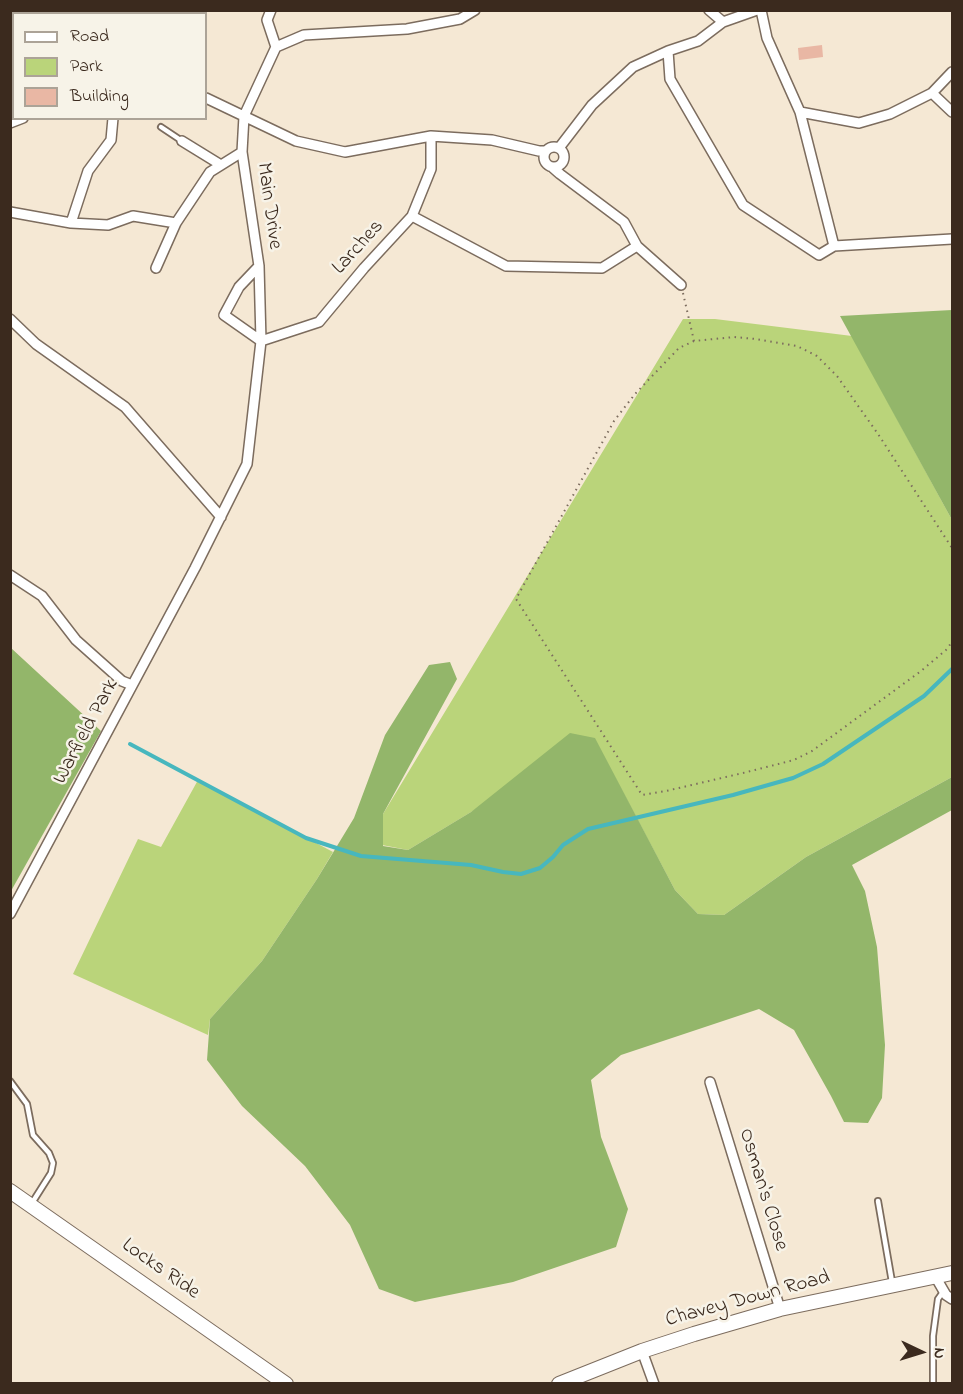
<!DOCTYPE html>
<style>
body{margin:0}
#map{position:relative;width:963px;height:1394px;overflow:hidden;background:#f5e8d4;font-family:"Indie Flower",sans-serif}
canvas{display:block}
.frame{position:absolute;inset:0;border:12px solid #3b2a1e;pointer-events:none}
.legend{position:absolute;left:12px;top:12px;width:195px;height:108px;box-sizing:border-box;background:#f7f3e8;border:2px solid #aca397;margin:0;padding:8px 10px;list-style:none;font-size:18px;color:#3b2a1e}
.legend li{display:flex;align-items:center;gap:12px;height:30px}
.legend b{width:30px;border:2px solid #aca397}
.north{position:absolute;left:891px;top:1322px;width:60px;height:60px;-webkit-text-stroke:4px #f7f3e8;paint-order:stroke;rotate:94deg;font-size:16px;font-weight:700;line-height:24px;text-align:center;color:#3b2a1e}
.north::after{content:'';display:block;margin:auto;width:21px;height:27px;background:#3b2a1e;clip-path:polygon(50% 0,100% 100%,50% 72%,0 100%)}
</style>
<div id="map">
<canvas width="963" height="1394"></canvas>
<div class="frame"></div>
<ul class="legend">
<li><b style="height:8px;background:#fff"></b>Road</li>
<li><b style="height:16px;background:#bad47a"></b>Park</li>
<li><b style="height:16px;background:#e9b7a4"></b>Building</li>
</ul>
<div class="north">N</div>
</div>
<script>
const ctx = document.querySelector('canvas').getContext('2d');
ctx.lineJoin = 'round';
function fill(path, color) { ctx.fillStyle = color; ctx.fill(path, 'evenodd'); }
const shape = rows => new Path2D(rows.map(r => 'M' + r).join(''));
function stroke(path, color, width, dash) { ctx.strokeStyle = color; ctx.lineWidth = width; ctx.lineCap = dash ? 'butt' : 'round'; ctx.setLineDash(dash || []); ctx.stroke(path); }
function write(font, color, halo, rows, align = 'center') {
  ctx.font = font + ' "Indie Flower",sans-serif'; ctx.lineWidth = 5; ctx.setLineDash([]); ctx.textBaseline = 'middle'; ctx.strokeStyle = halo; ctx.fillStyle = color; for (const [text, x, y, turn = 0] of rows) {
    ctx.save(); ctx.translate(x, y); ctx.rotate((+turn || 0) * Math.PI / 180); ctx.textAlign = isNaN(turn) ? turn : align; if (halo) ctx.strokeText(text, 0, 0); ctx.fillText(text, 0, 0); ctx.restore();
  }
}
const green = shape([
 [683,319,715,319,852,336,952,520,952,777,806,857,724,915,698,914,675,890,594,738,408,850,382,845,383,814],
 [198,780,333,852,317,879,262,961,210,1019,208,1035,73,974,138,839,161,847]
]);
const forest = shape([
 [952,310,952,520,840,316],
 [11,648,101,731,11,891],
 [450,662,457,679,383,814,383,846,408,850,471,812,570,733,595,738,675,890,698,914,724,915,806,857,952,777,952,810,852,865,865,891,877,947,885,1045,882,1098,868,1123,844,1122,831,1096,794,1030,759,1009,621,1055,591,1080,601,1137,628,1209,616,1247,513,1282,415,1302,379,1289,350,1225,305,1166,242,1106,207,1060,210,1019,262,961,317,879,354,818,385,735,429,665]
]);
const stream = shape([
 [130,744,306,838,361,856,471,865,503,872,521,874,540,868,553,857,563,845,588,829,733,795,793,778,823,764,924,696,952,669]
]);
const building = shape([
 [822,45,823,57,799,60,798,48]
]);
const path = shape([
 [683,293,694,341,734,337,756,339,797,346,817,356,837,376,878,434,952,548],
 [694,341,679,348,635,394,614,421,516,599,642,795,666,791,743,773,794,760,812,751,921,671,946,650,952,642]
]);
const service = shape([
 [161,127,182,141],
 [10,1081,27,1104,33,1135,49,1153,53,1163,51,1173,32,1203],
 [878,1201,892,1282],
 [933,1384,933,1336,938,1299,943,1292]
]);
const minor = shape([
 [119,10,123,14],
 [271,10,267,20,276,47],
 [709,10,723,22],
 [761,10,767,38,800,112,834,246],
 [10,11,14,14],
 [668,51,670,79,743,205,819,255,834,246,952,239],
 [932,93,952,112],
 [206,98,296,141,345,152,431,136,492,140,539,151,546,151],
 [800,112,859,123,890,114,932,93,952,72],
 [10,123,23,118],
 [182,141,221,165],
 '544 157a10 10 0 1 1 20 0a10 10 0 1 1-20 0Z',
 [559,148,592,105,633,67,668,51,698,41,723,22,757,10],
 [552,167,560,174,624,222,637,246],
 [10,212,71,223,108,225,133,216,176,223],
 [412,216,506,266,602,268,637,246,681,285],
 [71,223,88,171,111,140,113,118],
 [259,266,239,287,224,315,261,341,319,322,364,268,412,216,431,169,431,136],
 [156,268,176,223,210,172,242,152],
 [10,319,36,344,125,407,221,517],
 [10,575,42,596,76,640,122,681,132,685],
 [10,914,195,568,247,464,261,341,259,266,242,152,244,116,276,47,304,35,407,29,460,19,475,10],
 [710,1082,780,1309],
 [935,1276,946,1295,952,1299],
 [642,1351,654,1384]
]);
const secondary = shape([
 [10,1191,286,1384],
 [559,1384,642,1351,694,1334,780,1309,952,1273]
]);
const streetNames = [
 ["Main Drive",268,206,82],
 ["Larches",359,248,-48],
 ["Warfield Park",87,732,-62],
 ["Osman's Close",762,1190,73],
 ["Locks Ride",160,1270,35],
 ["Chavey Down Road",748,1300,-15]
];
fill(green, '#bad47a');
fill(forest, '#93b66a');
stroke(stream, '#47b7be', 4);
fill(building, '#e9b7a4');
stroke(service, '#7c6c5e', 8);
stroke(minor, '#7c6c5e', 12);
stroke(secondary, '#7c6c5e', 16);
stroke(path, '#7c6c5e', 2, [1.5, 4.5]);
stroke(service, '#fff', 4.5);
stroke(minor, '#fff', 9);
stroke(secondary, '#fff', 14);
write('21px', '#3b2a1e', '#f7f3e8', streetNames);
</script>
